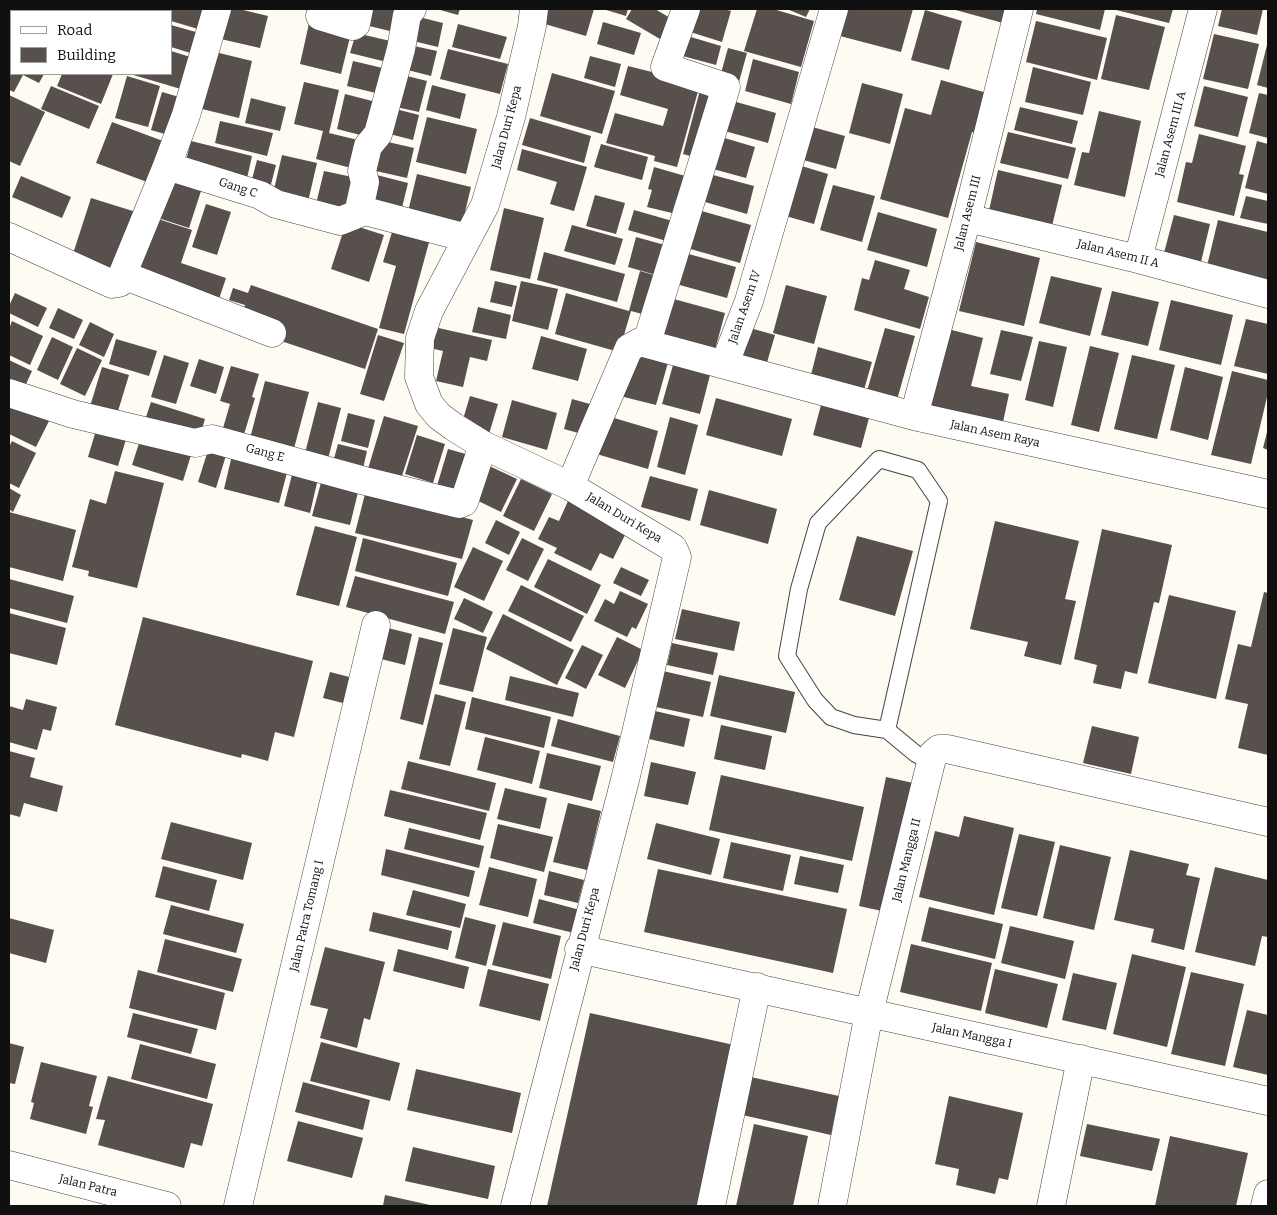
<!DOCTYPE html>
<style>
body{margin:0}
#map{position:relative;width:1277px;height:1215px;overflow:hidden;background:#fefbf3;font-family:Bitter,serif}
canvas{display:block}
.frame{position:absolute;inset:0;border:10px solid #101010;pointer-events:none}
.legend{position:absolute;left:10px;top:10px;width:162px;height:65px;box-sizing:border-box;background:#fff;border:1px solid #9f9f9f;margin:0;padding:6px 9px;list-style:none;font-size:15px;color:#101010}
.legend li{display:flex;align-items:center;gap:10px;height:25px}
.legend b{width:25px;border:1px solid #9f9f9f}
</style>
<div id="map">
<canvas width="1277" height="1215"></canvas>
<div class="frame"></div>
<ul class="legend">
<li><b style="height:6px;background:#fff"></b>Road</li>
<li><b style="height:14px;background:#57504d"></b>Building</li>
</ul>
</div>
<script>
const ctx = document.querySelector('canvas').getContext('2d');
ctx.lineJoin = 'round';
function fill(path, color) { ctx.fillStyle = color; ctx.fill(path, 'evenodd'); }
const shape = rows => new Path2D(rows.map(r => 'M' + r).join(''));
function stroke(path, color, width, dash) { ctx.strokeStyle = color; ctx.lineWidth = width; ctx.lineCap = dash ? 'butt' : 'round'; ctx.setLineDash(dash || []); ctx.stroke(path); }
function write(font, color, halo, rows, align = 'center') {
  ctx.font = font + ' Bitter,serif'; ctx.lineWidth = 5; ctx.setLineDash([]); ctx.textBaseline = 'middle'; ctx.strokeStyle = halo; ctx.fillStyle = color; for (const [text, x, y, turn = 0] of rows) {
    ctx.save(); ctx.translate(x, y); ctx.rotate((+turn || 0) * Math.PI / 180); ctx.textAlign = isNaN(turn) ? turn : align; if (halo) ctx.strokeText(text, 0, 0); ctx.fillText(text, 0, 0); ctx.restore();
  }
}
const building = shape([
 [9,9,21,9,25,11,11,11,11,35,9,33],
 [31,9,79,9,78,11,30,11],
 [144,9,204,9,198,29,171,21,171,11,143,11],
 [219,9,239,9,268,16,260,48,212,37],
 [364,9,399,9,398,33,361,24],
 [437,9,460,9,458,15],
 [542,9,594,9,586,36,538,22],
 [603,9,628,9,626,16],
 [632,9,655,9,677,22,665,42,626,19],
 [691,9,724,9,731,11,722,42,684,30],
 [757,9,773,9,814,21,801,67,744,51],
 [787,9,810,9,806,17],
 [847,9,913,9,901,52,840,36],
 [952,9,1007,9,1003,23],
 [1037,9,1105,9,1100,30,1036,14],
 [1112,9,1173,9,1169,23],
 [1222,9,1263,9,1257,35,1218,26],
 [925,10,962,21,949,70,911,60],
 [411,15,443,23,438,47,405,39],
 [1116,15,1165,27,1149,90,1101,79],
 [310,19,352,29,341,74,300,64],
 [1036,21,1107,38,1097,80,1026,62],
 [603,22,641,33,634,55,597,44],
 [458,24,507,37,500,59,452,47],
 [171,25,203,34,197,55,171,47],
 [356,33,399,43,395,64,350,53],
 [1214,34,1259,44,1248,89,1203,79],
 [684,35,721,46,716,65,679,55],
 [1268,41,1268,88,1257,85],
 [405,44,437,51,431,76,400,68],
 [728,48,747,53,737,89,718,84],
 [11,49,11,74,44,74,39,83,23,75,14,92,9,90,9,54],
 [448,49,508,64,500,94,440,79],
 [171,51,200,60,191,92,130,74,171,74],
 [215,52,252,61,239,118,202,109],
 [590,56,621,64,615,87,584,78],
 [753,59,799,72,791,104,745,91],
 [353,61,391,70,384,95,347,86],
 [628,66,700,84,677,167,654,161,655,156,606,143,615,113,663,126,668,109,620,95],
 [1033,67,1091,82,1083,115,1025,102],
 [395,73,427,81,419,112,387,105],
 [552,73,615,91,602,134,540,116],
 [62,74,113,74,101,104,57,86],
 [127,76,160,86,148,127,115,118],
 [941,80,987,93,976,133,972,132,948,218,880,199,905,108,931,115],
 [304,82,339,90,329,133,366,142,359,170,316,159,323,131,294,124],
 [862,83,903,94,890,144,849,133],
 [432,85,466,94,460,119,426,110],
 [51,86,99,106,89,129,41,109],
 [1204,86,1248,97,1238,137,1194,126],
 [700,90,719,96,701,159,683,154],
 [162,92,186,99,175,137,151,130],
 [1259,93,1268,95,1268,138,1249,133],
 [345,94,380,103,372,138,337,129],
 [9,95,45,112,20,166,9,161],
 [251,98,286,107,280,131,245,123],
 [729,100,776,113,768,143,721,130],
 [388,107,419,115,413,140,382,132],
 [1020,107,1078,121,1072,144,1014,130],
 [1099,111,1141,121,1125,197,1074,185,1082,152,1089,153],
 [427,117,477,129,466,174,416,162],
 [530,118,591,136,584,163,522,145],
 [220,121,273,133,267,156,215,143],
 [112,122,171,144,155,185,96,163],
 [805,125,845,136,836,169,796,158],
 [1008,132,1076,148,1068,179,1000,163],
 [1199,134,1246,146,1239,174,1244,175,1234,216,1177,202,1186,162,1192,163],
 [721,137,755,147,746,178,713,169],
 [375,139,414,148,407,178,367,169],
 [191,141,252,156,246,183,184,168],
 [1257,141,1268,144,1268,194,1245,188],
 [601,144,648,157,642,180,594,167],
 [522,149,587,167,574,211,550,204,557,182,517,170],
 [282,155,317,163,307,206,272,198],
 [257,160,276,165,269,192,250,187],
 [795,164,828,174,814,224,782,215],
 [654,167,692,178,686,200,677,197,672,213,647,207,652,190,648,189],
 [998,170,1062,185,1051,230,988,215],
 [324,171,362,179,354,213,316,204],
 [373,174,408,183,400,216,365,208],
 [417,174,471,187,461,229,407,216],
 [713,175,754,186,747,214,705,202],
 [21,176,71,197,62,218,12,197],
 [165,176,202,188,189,228,152,216],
 [833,185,875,196,862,242,820,230],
 [595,195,625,203,616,234,586,226],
 [1246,196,1268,201,1268,224,1240,218],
 [91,198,136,212,116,275,71,260],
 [206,204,231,212,217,255,192,247],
 [504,208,544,218,530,279,490,270],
 [634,210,676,222,670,242,628,230],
 [698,210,751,225,740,263,687,248],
 [878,212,937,229,927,267,867,250],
 [1174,215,1210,224,1201,262,1164,253],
 [155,218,192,230,181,263,226,278,217,305,137,275],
 [1218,220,1268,232,1268,281,1207,266],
 [395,222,431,235,404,334,379,328,396,266,383,262],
 [346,223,384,235,369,282,331,269],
 [572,225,623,239,615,265,564,251],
 [636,237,672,247,663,277,628,267],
 [976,242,1040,258,1024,326,959,311],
 [544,252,625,274,617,302,537,280],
 [685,253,736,267,727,298,676,284],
 [875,260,910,270,904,289,929,297,920,329,854,310,862,278,869,280],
 [640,271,661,277,650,316,631,311,619,352,555,334,566,293,629,311],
 [1051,276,1102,288,1090,336,1039,323],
 [495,281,517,286,512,307,490,302],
 [521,281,558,289,548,330,512,321],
 [251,285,378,329,365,369,278,340,241,317,245,305,229,300,233,288,248,293],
 [786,285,827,296,814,344,773,333],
 [1112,291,1159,302,1148,346,1101,335],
 [15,293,47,308,38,327,9,313,9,306],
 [670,298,725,313,715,350,660,335],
 [1171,300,1233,315,1221,365,1159,350],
 [478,307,511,315,506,339,472,332],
 [58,308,83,320,74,339,49,328],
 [1246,319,1268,324,1268,374,1234,366],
 [12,321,43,336,30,365,9,355,9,329],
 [90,322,114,334,104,357,79,345],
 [434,327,492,340,487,361,470,357,463,387,436,381,443,351,430,348],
 [750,328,775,335,766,366,742,359],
 [885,328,915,336,897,400,867,391],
 [948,329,983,338,971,386,1009,394,1003,422,965,413,964,418,929,410],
 [1001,330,1033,337,1021,381,990,374],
 [378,335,404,343,384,401,360,394],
 [541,336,587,349,578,381,532,369],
 [52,337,73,347,58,380,37,370],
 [116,339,157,351,149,376,109,364],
 [1039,341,1067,347,1053,407,1025,400],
 [1090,346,1119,353,1099,432,1071,425],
 [818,347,872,362,863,393,810,379],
 [77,348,102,360,85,396,60,384],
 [633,349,669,359,656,405,620,396],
 [164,355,189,363,176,404,151,397],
 [1132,355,1175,365,1157,439,1114,429],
 [199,359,224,367,216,394,190,386],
 [9,360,32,371,21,395,9,389],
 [673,365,710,375,700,414,662,404],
 [231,366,259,374,252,397,255,398,242,441,221,435,230,404,220,401],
 [102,367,129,375,115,421,88,413],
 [1185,367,1223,377,1208,440,1170,430],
 [1232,371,1268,380,1268,393,1251,464,1211,455],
 [265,381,309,392,292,456,248,446],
 [470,396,498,404,489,434,461,426],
 [14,397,52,415,36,447,9,434,9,408],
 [716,398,792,419,782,456,706,435],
 [572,399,597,406,589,436,564,429],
 [512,400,557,413,547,450,502,437],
 [151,402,205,419,199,439,144,423],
 [318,402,341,408,327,463,304,457],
 [821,405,869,418,861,448,813,435],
 [348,413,375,420,368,448,341,441],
 [604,415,658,431,648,469,593,453],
 [384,416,418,426,400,482,367,472],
 [670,417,698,425,685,475,657,467],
 [97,427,127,436,118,466,88,457],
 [1268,428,1268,450,1263,448],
 [417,435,445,444,433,483,405,474],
 [140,440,191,455,183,481,132,465],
 [12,441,36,453,19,488,9,483,9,447],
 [210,444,228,449,216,488,198,482],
 [338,444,367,451,362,473,332,466],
 [448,449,473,456,461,497,436,489],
 [233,451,289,465,279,503,224,489],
 [295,463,320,470,310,513,284,506],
 [483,463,517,479,501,512,468,496],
 [115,471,164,483,137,588,88,576,89,571,72,567,90,499,106,504],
 [323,475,360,484,350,525,312,516],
 [650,476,698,489,690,521,641,507],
 [521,479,552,494,534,531,503,516],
 [9,488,21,495,13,512,9,509],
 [366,490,473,520,462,559,355,533],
 [709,490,777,509,768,544,700,525],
 [568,501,627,531,613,559,600,553,591,571,554,553,557,548,538,539,549,517,559,521],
 [9,512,76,530,63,581,9,567],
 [496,520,520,532,509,555,485,543],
 [995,521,1079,541,1065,599,1076,601,1061,665,1024,656,1028,642,970,629],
 [315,526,357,537,339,606,296,595],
 [1102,529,1172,545,1159,603,1154,602,1137,674,1125,671,1121,689,1093,683,1097,665,1074,659],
 [857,536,913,551,895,616,839,600],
 [363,538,457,563,448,596,355,571],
 [522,538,544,549,528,581,506,570],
 [473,547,503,561,484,601,454,587],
 [548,559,601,585,587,614,534,587],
 [621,567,649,580,641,596,613,583],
 [355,576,454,602,445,634,346,607],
 [9,579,74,596,67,623,9,608],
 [521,585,584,616,571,642,508,611],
 [620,591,648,604,636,629,632,627,627,637,594,621,605,599,614,604],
 [1264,592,1268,593,1268,755,1238,748,1248,704,1225,699,1238,644,1251,647],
 [1169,595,1236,611,1216,699,1148,683],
 [464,598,493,612,483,633,454,619],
 [682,609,740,622,734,651,675,639],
 [9,613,66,628,57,665,9,653],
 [503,614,574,650,557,685,486,649],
 [143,617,313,661,294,737,275,732,268,761,242,754,241,758,115,725],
 [388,628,412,634,405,665,381,659],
 [453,628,487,637,473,692,439,684],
 [419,637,443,643,423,725,400,719],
 [617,637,643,650,625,688,598,675],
 [672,643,718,653,713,675,667,665],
 [582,645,603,655,586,689,565,678],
 [663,671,711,682,703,717,656,707],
 [330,672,357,679,351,705,323,698],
 [719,675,795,692,786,733,710,716],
 [510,676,579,693,573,717,505,700],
 [435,694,466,702,450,766,419,759],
 [472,697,551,717,544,748,465,729],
 [26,699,57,707,51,731,43,729,37,750,9,742,9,706,23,710],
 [655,711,690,719,684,747,649,739],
 [558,719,620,736,613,762,551,746],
 [721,725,772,736,765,770,714,759],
 [1092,726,1139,737,1131,774,1083,763],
 [485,737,540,751,532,784,477,770],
 [9,751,35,758,30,777,63,786,57,812,24,803,20,817,9,814],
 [547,753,601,766,592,801,539,788],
 [408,761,496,783,489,811,401,789],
 [651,762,696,772,688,805,644,796],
 [721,775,864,807,852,861,709,830],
 [886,777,918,784,891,913,859,906],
 [505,788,547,798,540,829,497,819],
 [390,790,487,813,480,840,384,816],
 [568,803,601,811,587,870,553,862],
 [964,816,1014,828,994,915,919,897,935,831,959,837],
 [171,822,252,843,243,880,161,859],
 [656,823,720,839,711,875,647,859],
 [498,824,553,837,544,872,490,858],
 [409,828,484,846,479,868,404,849],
 [1019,834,1055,842,1037,916,1001,908],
 [731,842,791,855,783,891,723,878],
 [1060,845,1111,857,1094,930,1043,918],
 [386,849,475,871,469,897,381,875],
 [1130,850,1189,864,1186,875,1200,878,1184,950,1151,942,1154,929,1114,920],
 [800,856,844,865,838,893,794,884],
 [163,866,217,880,209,911,155,897],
 [489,867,537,879,528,917,479,905],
 [1215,867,1268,880,1268,937,1262,936,1255,966,1195,952],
 [658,869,847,909,833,973,644,932],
 [549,871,584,880,578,903,544,895],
 [413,890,466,904,460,928,406,915],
 [539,899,580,910,574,933,533,923],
 [171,905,244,924,236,953,163,934],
 [929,907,1003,924,995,959,921,941],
 [373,912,452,931,448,950,369,931],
 [465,917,496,925,486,966,455,958],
 [9,918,54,930,46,963,9,953],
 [503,922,561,936,551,979,492,965],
 [1010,926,1074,941,1065,979,1001,963],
 [165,939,242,959,233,992,157,972],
 [911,944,992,963,981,1011,900,992],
 [325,947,385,962,370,1020,364,1018,357,1048,320,1038,328,1009,310,1005],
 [398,949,469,967,464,989,393,971],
 [1132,954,1186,967,1167,1047,1113,1034],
 [488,969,549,984,540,1021,479,1006],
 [995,969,1058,984,1047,1028,985,1013],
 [138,970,225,993,216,1030,129,1008],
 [1191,972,1244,984,1225,1066,1171,1054],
 [1073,973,1117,983,1106,1030,1062,1020],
 [1247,1010,1268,1015,1268,1075,1233,1067],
 [133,1013,198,1029,191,1054,127,1037],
 [590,1013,734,1045,698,1206,547,1206],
 [321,1042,400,1063,390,1101,310,1081],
 [9,1043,24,1047,15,1084,9,1083],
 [140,1044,216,1064,207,1099,131,1079],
 [41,1062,97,1076,89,1106,93,1107,86,1134,30,1119,34,1103,31,1102],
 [416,1069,521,1093,512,1133,407,1110],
 [108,1076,213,1104,202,1146,191,1143,184,1168,98,1145,105,1120,96,1119],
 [746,1076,839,1096,831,1135,738,1114],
 [303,1082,370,1100,363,1130,295,1112],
 [949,1096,1023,1113,1008,1180,999,1178,995,1194,956,1185,959,1169,935,1164],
 [298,1121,363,1138,352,1178,287,1161],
 [754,1124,808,1136,793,1206,736,1206],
 [1087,1124,1160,1139,1152,1171,1080,1156],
 [1170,1136,1248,1153,1236,1206,1155,1206],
 [413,1147,495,1166,488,1199,405,1181],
 [385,1195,430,1205,430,1206,383,1206]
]);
const lane = shape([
 [887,730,939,501,918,470,879,459,818,523,799,589,787,656,815,700,831,717,854,725,887,730,916,754,931,762]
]);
const street = shape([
 [217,9,186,115,167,166,260,195,276,204,340,221,365,211,467,238],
 [320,16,353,26,356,24,359,9],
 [358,214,365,182,362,171,368,146,378,134,401,49,407,15,412,9],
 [967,218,1138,259,1268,294],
 [9,237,112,284,119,283,167,166],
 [1138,259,1203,9],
 [123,275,272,333],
 [647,342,726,87,665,67,686,9],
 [725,363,749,301,834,9],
 [9,393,73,414,195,443,212,439,365,481,459,504,464,502,483,445],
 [914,416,967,218,1019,9],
 [570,486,629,348,640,342,914,416,1268,494],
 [579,949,1268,1101],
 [9,1165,167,1206],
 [238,1206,376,625],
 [515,1206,625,780,677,557,673,548,570,486,483,445,454,427,439,416,429,404,419,377,420,338,429,311,485,205,511,117,532,26,534,9],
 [711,1206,757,987],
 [832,1206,869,1013,933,754,939,749,947,749,1268,822],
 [1051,1206,1081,1059],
 [1265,1206,1268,1194]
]);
const streetNames = [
 ["Jalan Duri Kepa",507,127,-75],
 ["Jalan Asem III A",1171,134,-75],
 ["Gang C",238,188,18],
 ["Jalan Asem III",968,213,-76],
 ["Jalan Asem II A",1118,254,14],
 ["Jalan Asem IV",745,307,-71],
 ["Jalan Asem Raya",995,434,12],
 ["Gang E",265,453,15],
 ["Jalan Duri Kepa",624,518,31],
 ["Jalan Mangga II",907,860,-76],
 ["Jalan Patra Tomang I",307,916,-77],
 ["Jalan Duri Kepa",585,929,-75],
 ["Jalan Mangga I",972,1036,12],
 ["Jalan Patra",88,1186,14]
];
fill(building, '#57504d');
stroke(lane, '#434343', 18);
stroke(street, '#434343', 29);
stroke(lane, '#fff', 16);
stroke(street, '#fff', 28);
write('12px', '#101010', '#fff', streetNames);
</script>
